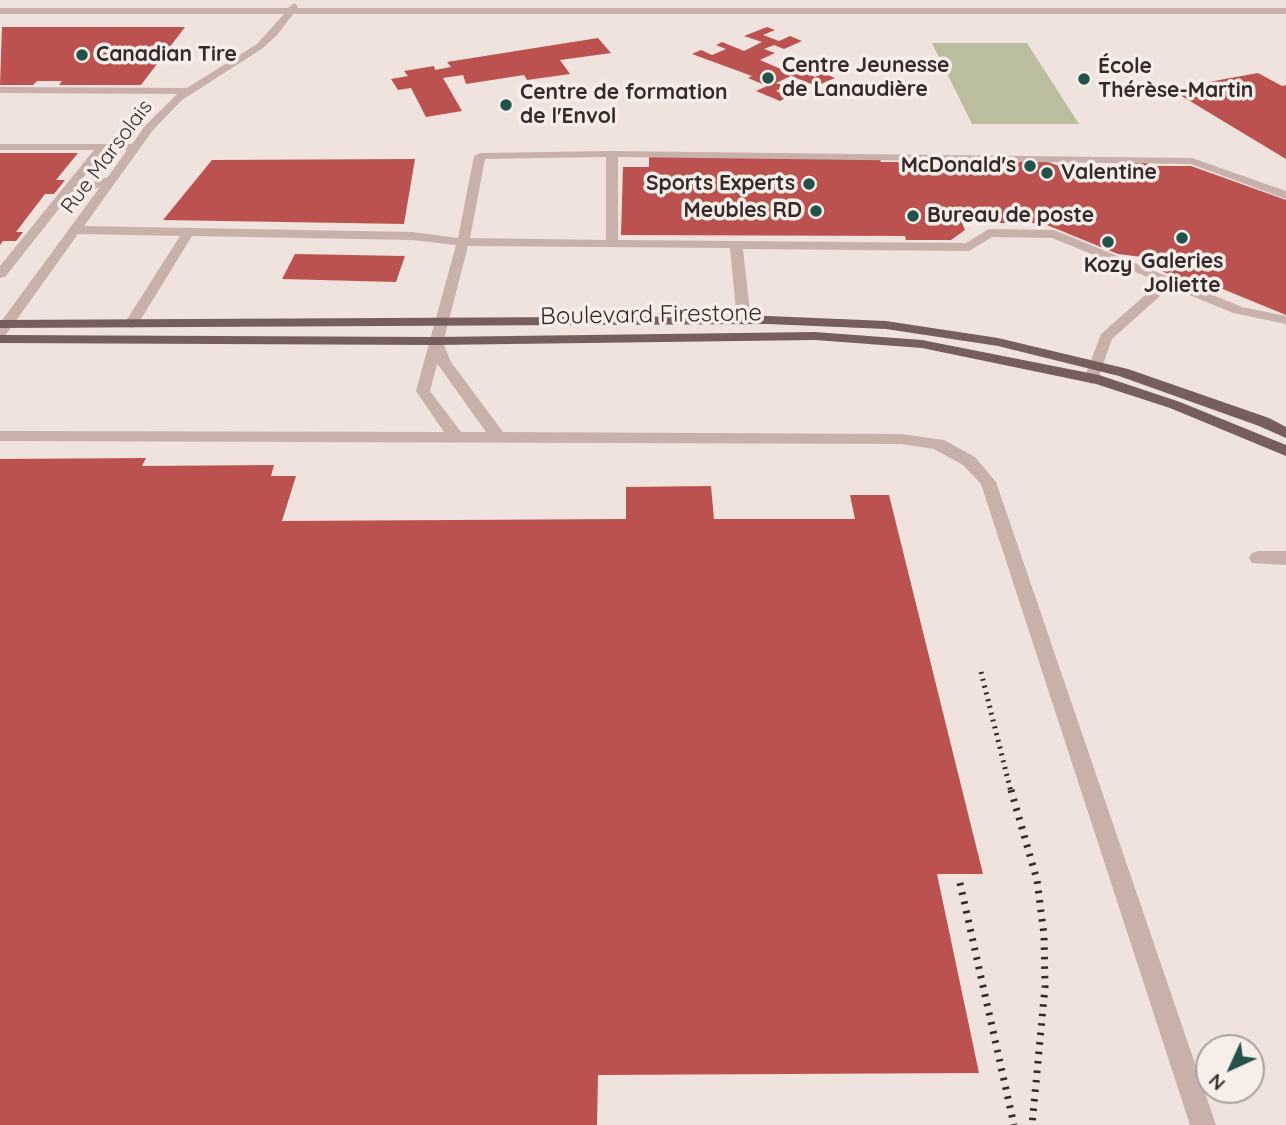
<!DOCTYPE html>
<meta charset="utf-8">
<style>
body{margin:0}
#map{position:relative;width:1286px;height:1125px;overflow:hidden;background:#f0e3dd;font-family:Quicksand,sans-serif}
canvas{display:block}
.north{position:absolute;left:1195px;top:1034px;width:70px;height:70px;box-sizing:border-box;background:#f8eee9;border:2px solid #aaa09c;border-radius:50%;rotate:225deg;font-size:19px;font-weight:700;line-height:28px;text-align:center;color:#352a29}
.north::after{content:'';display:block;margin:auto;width:24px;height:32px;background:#22534b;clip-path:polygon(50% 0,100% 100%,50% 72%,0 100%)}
</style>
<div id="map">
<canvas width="1286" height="1125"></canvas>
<div class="north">N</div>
</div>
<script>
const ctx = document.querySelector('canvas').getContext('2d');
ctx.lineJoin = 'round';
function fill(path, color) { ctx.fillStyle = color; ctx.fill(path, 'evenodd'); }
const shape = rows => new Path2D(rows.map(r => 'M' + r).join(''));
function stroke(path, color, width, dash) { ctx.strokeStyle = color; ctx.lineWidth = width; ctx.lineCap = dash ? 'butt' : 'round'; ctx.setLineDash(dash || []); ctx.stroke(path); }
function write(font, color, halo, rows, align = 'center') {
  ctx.font = font + ' Quicksand,sans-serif'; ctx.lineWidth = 7; ctx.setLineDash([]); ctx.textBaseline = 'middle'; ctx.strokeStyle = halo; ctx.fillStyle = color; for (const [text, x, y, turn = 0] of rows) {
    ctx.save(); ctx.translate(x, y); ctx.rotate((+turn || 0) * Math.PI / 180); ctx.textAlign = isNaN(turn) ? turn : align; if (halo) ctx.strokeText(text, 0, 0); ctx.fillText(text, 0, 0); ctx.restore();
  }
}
const green = shape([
 [932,43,1027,43,1079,124,972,124]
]);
const building = shape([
 [2,27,185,27,141,85,59,85,62,81,37,81,33,85,0,85],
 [767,27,775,30,763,35,779,41,790,36,802,41,784,49,774,45,764,49,775,53,760,60,783,70,799,63,809,67,800,71,815,77,823,73,835,78,816,86,791,76,776,83,785,86,776,91,789,96,780,101,756,91,767,86,748,78,752,76,692,54,701,50,712,55,726,49,716,45,722,42,744,51,762,42,744,36],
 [598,38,611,53,560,60,570,74,527,80,524,75,466,84,463,75,443,78,462,111,426,117,411,88,398,90,391,79,408,76,404,71,434,66,435,70,451,67,447,62],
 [1258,73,1282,86,1286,85,1286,159,1170,89],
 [0,153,78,153,56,180,65,180,54,194,45,194,16,232,23,232,16,241,3,241,0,245],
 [649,157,879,157,881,162,1048,162,1099,181,1102,179,1092,175,1100,169,1111,172,1125,162,1147,162,1150,166,1191,166,1286,200,1286,315,1196,278,1190,283,1152,267,1158,262,1150,258,1118,254,1042,223,962,223,965,230,951,240,906,240,905,236,621,235,623,167,649,167],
 [415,159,404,224,163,220,212,160],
 [295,254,405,256,396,282,282,279],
 [146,458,142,466,274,465,271,476,296,476,282,521,626,519,626,487,711,486,714,519,855,519,850,495,889,495,983,874,937,874,979,1073,598,1075,597,1125,0,1125,0,459]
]);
const minor = shape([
 [294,3,298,6,297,8,1286,8,1286,14,293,14,278,34,263,48,182,100,153,130,84,226,412,232,458,238,474,156,480,153,612,151,1192,158,1286,191,1286,199,1191,164,618,157,618,240,966,243,989,229,1054,230,1242,307,1286,316,1286,324,1233,313,1170,287,1112,339,1098,379,1091,384,1084,379,1101,334,1160,282,1052,238,992,237,969,251,743,249,751,321,744,325,737,321,730,248,468,246,443,343,451,362,503,432,901,434,944,440,975,457,996,482,1216,1125,1190,1125,981,484,963,465,934,449,901,444,0,441,0,431,444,432,416,391,456,245,412,240,192,236,138,324,131,328,124,324,180,236,78,234,5,336,0,337,0,323,100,187,66,200,5,277,0,278,0,266,94,150,0,150,0,144,132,144,145,126,177,94,0,93,0,87,187,88,257,44,284,14,0,14,0,8,288,8,294,3],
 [105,150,127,150,108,177,75,188,105,150],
 [606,157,606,240,470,238,485,159,606,157],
 [437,364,439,366,486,432,461,432,430,391,437,364],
 [1258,551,1286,551,1286,565,1252,563,1249,558,1252,553,1258,551]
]);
const major = shape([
 [768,316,886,321,998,338,1128,369,1269,418,1286,427,1286,438,1259,426,1119,376,998,346,886,329,768,324,0,328,0,320,768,316],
 [815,332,922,340,1099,375,1180,402,1286,445,1286,456,1170,408,1096,384,922,348,815,340,435,345,0,343,0,335,435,337,815,332]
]);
const railFar1 = shape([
 [981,672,1011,792]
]);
const rail = shape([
 [1011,790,1037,880,1044,935,1045,987,1032,1125],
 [960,883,1014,1125]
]);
const markers = [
 [82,55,7,"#22534b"],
 [768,78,7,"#22534b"],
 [1084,79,7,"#22534b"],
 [506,105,7,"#22534b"],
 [1030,166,7,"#22534b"],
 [1047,173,7,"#22534b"],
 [809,184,7,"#22534b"],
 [816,211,7,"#22534b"],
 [913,216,7,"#22534b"],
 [1182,238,7,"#22534b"],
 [1108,242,7,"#22534b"]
];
const farPoinames = [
 ["Canadian Tire",96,55],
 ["Centre Jeunesse",782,66],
 ["de Lanaudière",782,90],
 ["École",1098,67],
 ["Thérèse-Martin",1098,91],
 ["Centre de formation",520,93],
 ["de l'Envol",520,117],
 ["McDonald's",1016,166,"right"],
 ["Valentine",1061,173],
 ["Sports Experts",795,184,"right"],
 ["Meubles RD",802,211,"right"],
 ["Bureau de poste",927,216],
 ["Galeries",1182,262,"center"],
 ["Joliette",1182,286,"center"],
 ["Kozy",1108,266,"center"]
];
const farStreetnames = [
 ["Rue Marsolais",107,157,-53]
];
const streetNames = [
 ["Boulevard Firestone",651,315,-1]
];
fill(green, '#babe9e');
fill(building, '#bb524f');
fill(minor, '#c7b1aa');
fill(major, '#755e5b');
stroke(railFar1, '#352a29', 5, [2, 5]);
stroke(rail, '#352a29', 7, [2.5, 7]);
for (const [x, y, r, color] of markers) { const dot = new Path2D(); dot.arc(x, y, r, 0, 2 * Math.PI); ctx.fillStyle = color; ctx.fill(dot); stroke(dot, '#f8eee9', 2.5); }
write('bold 21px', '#352a29', '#f8eee9', farPoinames, 'left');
write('21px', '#352a29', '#f8eee9', farStreetnames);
write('24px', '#352a29', '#f8eee9', streetNames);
</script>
